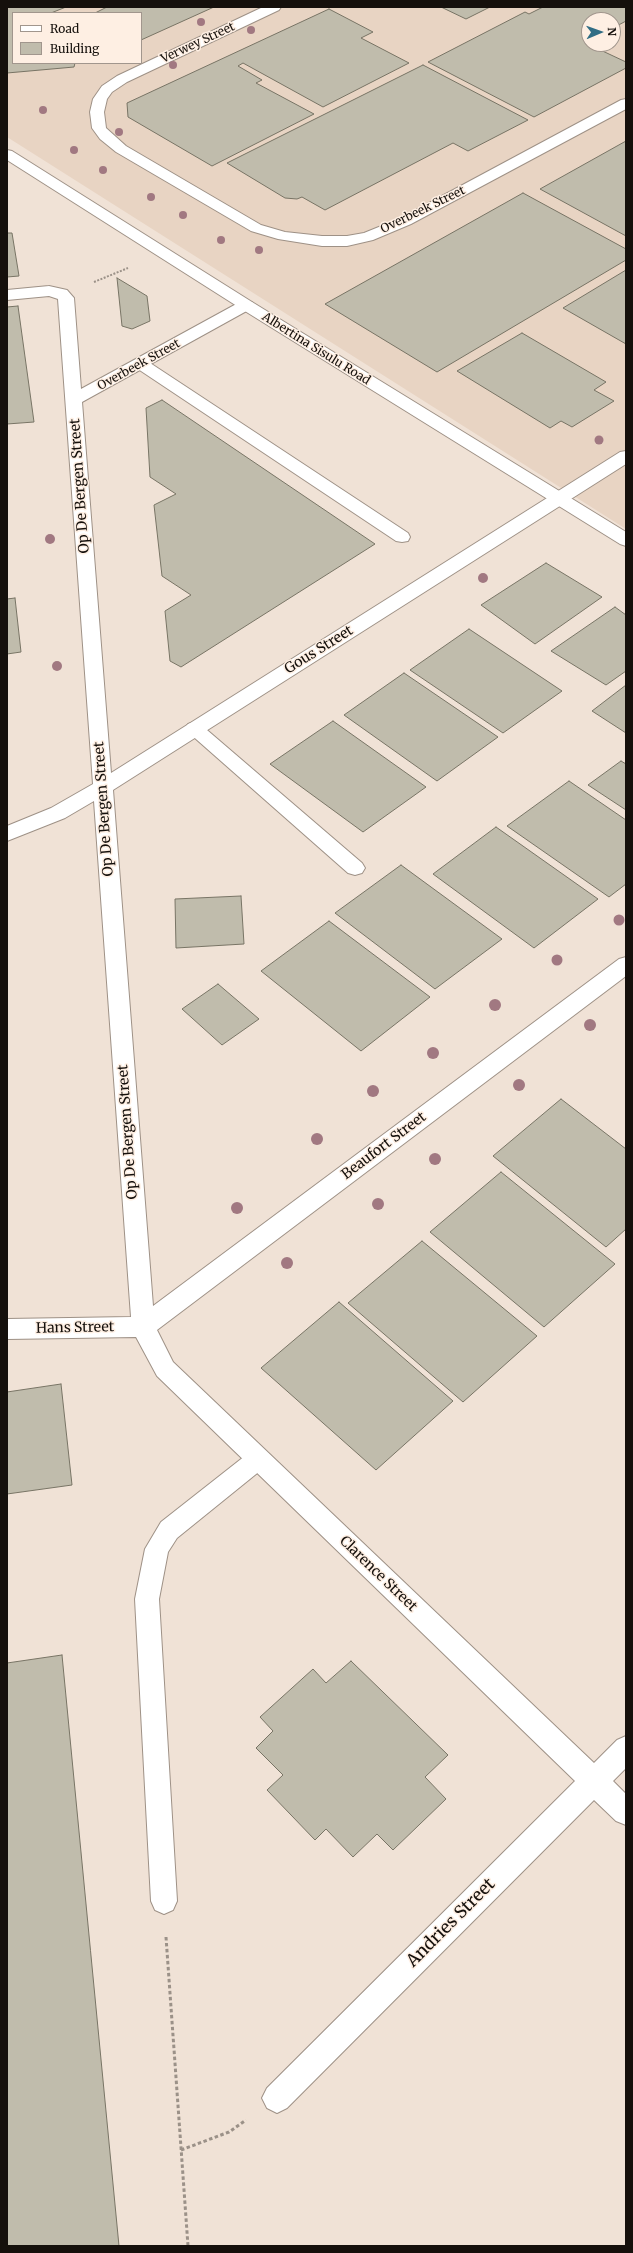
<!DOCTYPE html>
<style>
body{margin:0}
#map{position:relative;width:633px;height:2253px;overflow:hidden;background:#f0e2d6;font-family:Merriweather,serif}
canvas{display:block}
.frame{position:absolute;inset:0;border:8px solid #15100c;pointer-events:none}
.legend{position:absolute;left:12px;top:12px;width:130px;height:52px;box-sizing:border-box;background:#feefe3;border:1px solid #a1968d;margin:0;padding:5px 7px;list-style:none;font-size:12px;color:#15100c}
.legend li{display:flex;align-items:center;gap:8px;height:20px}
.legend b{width:20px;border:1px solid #a1968d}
.north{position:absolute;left:581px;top:12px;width:40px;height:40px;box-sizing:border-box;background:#feefe3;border:1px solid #a1968d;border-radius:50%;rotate:88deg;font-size:11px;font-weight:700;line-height:16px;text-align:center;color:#15100c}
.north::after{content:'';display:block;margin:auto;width:14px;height:18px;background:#316d84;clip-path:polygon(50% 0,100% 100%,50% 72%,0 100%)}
</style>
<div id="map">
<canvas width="633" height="2253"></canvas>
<div class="frame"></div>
<ul class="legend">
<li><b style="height:5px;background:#fff"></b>Road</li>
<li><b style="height:11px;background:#c0bcac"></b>Building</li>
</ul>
<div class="north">N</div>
</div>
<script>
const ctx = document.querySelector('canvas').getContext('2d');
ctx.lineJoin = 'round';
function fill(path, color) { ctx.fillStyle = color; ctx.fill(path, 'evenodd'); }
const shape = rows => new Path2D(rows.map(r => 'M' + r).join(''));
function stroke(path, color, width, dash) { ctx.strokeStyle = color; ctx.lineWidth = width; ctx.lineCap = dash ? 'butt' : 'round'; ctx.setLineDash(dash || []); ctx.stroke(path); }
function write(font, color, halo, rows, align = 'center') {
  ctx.font = font + ' Merriweather,serif'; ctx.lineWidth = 3; ctx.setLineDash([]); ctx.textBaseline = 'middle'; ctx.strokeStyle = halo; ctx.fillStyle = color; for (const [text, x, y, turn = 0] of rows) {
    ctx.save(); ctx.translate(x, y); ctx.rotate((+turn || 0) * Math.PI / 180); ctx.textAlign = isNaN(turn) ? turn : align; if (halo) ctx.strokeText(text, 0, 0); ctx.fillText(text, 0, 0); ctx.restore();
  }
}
const built = shape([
 [33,7,626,7,626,529,7,137,7,16,13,63,141,63,141,13,16,13],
 [589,20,613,20,613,44,589,44]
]);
const building = shape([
 [7,7,66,7,51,13,13,13,13,63,75,63,74,67,7,73,7,7],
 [107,7,214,7,141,40,141,13,95,13,107,7],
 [441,7,490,7,466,19,441,7],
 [543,7,626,7,626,21,613,28,621,32,613,36,613,20,589,20,589,44,599,44,594,47,626,62,626,68,534,117,428,62,525,12,529,14,543,7],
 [329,9,373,32,361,38,409,63,323,107,243,63,238,66,262,80,256,83,314,114,212,166,128,117,127,103,329,9],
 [423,65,528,120,468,151,453,143,325,210,302,197,297,199,285,198,227,163,423,65],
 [626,141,626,236,540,189,626,141],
 [523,193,626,249,626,260,437,372,325,304,523,193],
 [7,233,12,233,19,276,7,277,7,233],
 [626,270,626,344,563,308,626,270],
 [117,278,147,296,150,321,132,329,122,326,117,278],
 [18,306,34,422,7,424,7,307,18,306],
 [522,333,606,382,594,390,614,401,572,427,561,421,550,428,457,371,522,333],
 [162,400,375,544,181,667,170,661,165,611,191,595,162,576,154,505,176,494,150,477,146,408,162,400],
 [546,563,602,597,535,644,481,605,546,563],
 [15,598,21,652,7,654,7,599,15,598],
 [615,607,626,615,626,671,606,685,551,651,615,607],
 [469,629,562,691,503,733,410,670,469,629],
 [404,673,498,737,437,781,344,715,404,673],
 [626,685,626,733,592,711,626,685],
 [333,721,426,787,363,832,270,764,333,721],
 [621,761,626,764,626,810,588,785,621,761],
 [569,781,626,820,626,884,609,897,507,826,569,781],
 [496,827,598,899,534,948,433,874,496,827],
 [401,865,502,939,435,989,335,913,401,865],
 [241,896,244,944,176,948,175,899,241,896],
 [329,921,430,997,361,1051,261,971,329,921],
 [218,984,259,1019,222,1045,182,1009,218,984],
 [561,1099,626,1149,626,1229,606,1247,493,1156,561,1099],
 [501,1172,615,1264,544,1327,430,1232,501,1172],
 [422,1241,537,1336,463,1402,348,1303,422,1241],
 [339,1302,453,1401,376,1470,261,1368,339,1302],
 [61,1384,72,1485,7,1494,7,1392,61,1384],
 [62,1655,119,2246,7,2246,7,1663,62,1655],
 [351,1661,448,1755,425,1777,446,1799,393,1850,377,1834,353,1857,326,1829,315,1840,267,1790,283,1775,256,1748,273,1731,260,1717,313,1669,326,1683,351,1661]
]);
const pathFar1 = shape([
 [94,282,128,268]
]);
const path = shape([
 [166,1937,188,2246],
 [181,2150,229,2132,246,2120]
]);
const lane = shape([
 [141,359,147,361,408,533,410,537,408,541,402,542,396,541,135,367,133,364,135,361,141,359],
 [194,722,200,724,362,863,365,868,362,873,355,875,348,873,188,732,185,728,188,724,194,722],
 [258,1449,266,1452,270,1459,266,1466,177,1538,168,1552,159,1599,177,1901,173,1910,164,1914,155,1910,151,1901,135,1599,145,1549,161,1522,250,1452,258,1449]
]);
const street = shape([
 [263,7,281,7,279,10,127,82,112,92,107,99,104,112,106,128,126,146,261,225,285,232,322,236,347,236,364,233,401,218,621,100,626,99,626,109,411,224,373,240,347,246,322,246,278,239,251,231,116,152,100,139,92,128,90,112,93,99,102,86,117,76,263,7],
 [49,286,67,290,74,298,81,389,240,302,252,302,254,305,252,308,82,402,111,773,620,452,626,451,626,464,113,790,153,1306,619,959,626,957,626,976,157,1330,173,1362,594,1763,617,1740,626,1736,626,1768,613,1781,626,1794,626,1825,616,1821,594,1800,287,2108,277,2113,267,2108,262,2098,267,2088,575,1781,157,1376,136,1337,7,1339,7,1319,131,1317,94,801,65,818,7,841,7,826,51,808,93,784,58,299,49,296,7,300,7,290,49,286]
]);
const primary = shape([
 [7,150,12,151,252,302,626,532,626,546,620,544,240,308,7,160,7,150]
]);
const trees = [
 [201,22,4],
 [251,30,4],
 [173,65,4],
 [43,110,4],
 [119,132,4],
 [74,150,4],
 [103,170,4],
 [151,197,4],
 [183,215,4],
 [221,240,4],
 [259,250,4],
 [599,440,4.5],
 [50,539,5],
 [483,578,5],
 [57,666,5],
 [619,920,5.5],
 [557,960,5.5],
 [495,1005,6],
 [590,1025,6],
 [433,1053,6],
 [519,1085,6],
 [373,1091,6],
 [317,1139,6],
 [435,1159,6],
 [378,1204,6],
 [237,1208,6],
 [287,1263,6]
];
const farStreetnames = [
 ["Verwey Street",198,43,-25],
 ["Overbeek Street",423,210,-26],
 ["Albertina Sisulu Road",316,349,32],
 ["Overbeek Street",139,365,-29]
];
const streetNames = [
 ["Op De Bergen Street",80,486,-94],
 ["Gous Street",319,650,-32],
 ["Op De Bergen Street",104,809,-94],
 ["Op De Bergen Street",128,1132,-94],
 ["Beaufort Street",384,1146,-37],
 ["Hans Street",75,1328,-1],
 ["Clarence Street",378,1574,44]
];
const nearStreetnames = [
 ["Andries Street",451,1923,-45]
];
fill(built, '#e8d4c3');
fill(building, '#c0bcac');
stroke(building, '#787465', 1);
stroke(lane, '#9e9186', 2);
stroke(street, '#9e9186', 2);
stroke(primary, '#9e9186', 2);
stroke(pathFar1, '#9b9188', 2, [2, 1.5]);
stroke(path, '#9b9188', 3, [3.5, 2.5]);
fill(lane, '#fff');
fill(street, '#fff');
fill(primary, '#fff');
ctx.fillStyle = '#a17881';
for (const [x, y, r] of trees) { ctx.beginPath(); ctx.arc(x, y, r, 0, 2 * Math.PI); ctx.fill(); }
write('12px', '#15100c', '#feefe3', farStreetnames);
write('14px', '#15100c', '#feefe3', streetNames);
write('17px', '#15100c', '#feefe3', nearStreetnames);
</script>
